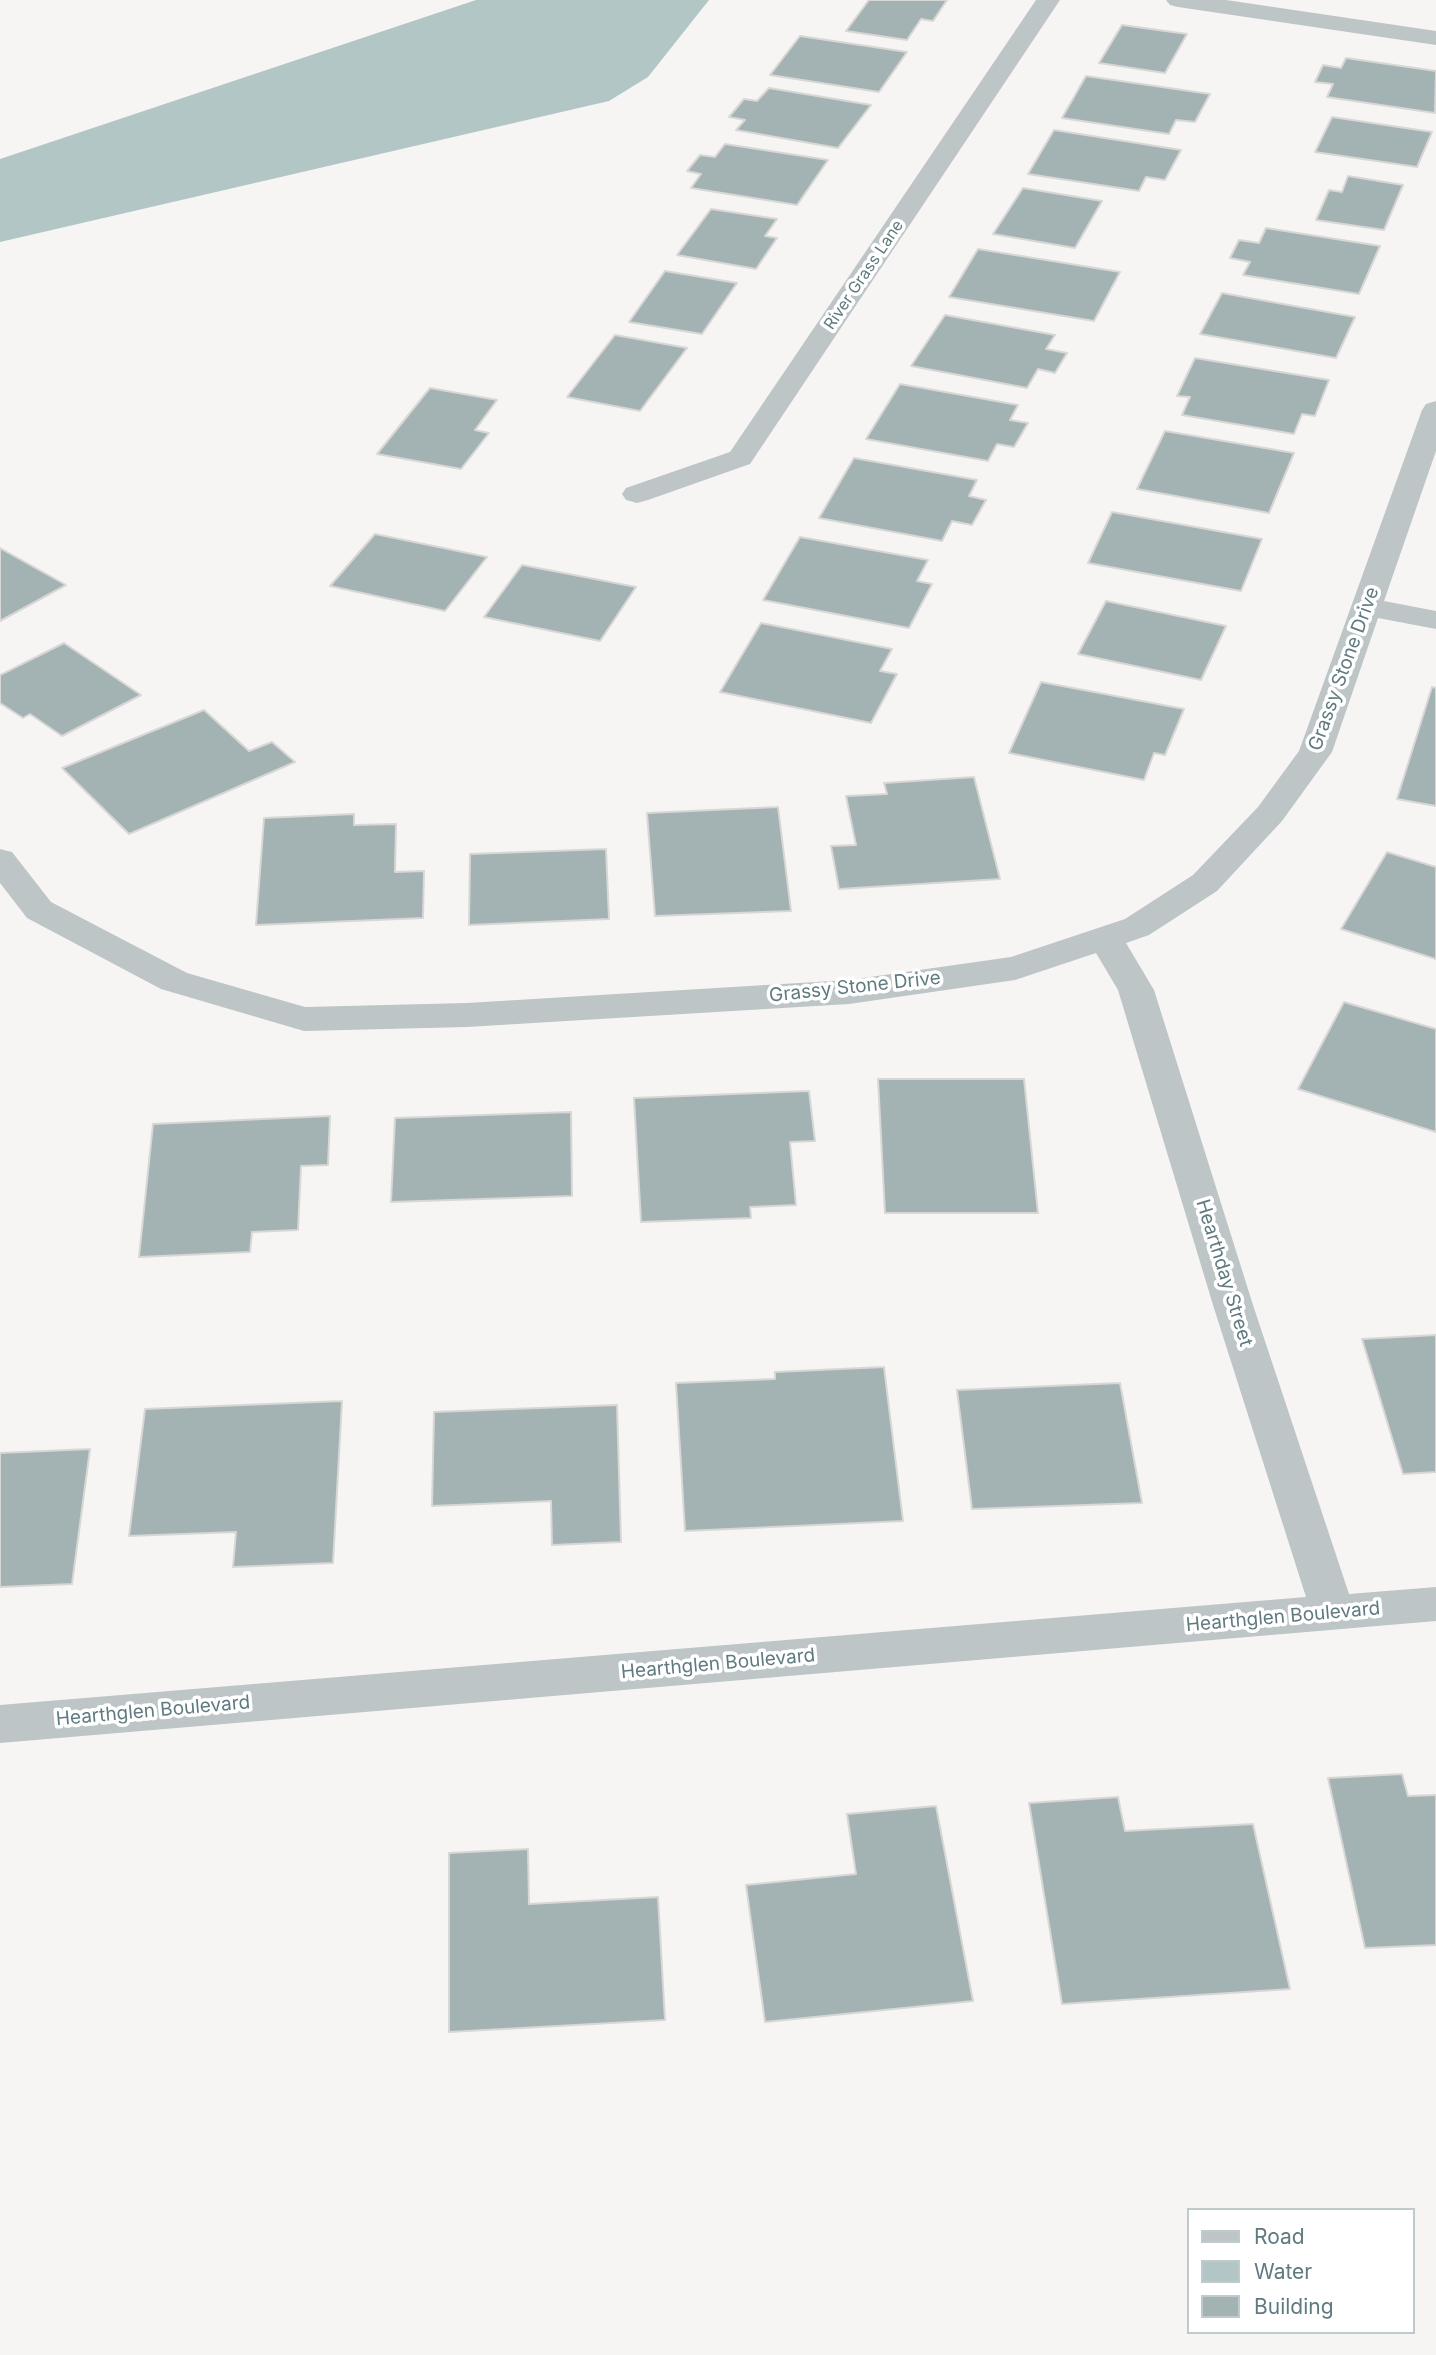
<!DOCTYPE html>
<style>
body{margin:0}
#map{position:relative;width:1436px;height:2355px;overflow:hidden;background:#f6f5f3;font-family:Inter,sans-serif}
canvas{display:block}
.legend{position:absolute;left:1187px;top:2208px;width:228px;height:126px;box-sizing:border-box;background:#fff;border:2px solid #bfcacc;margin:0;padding:9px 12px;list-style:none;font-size:21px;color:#607b80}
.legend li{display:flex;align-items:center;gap:14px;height:35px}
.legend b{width:35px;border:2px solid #bfcacc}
</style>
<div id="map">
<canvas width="1436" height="2355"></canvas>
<ul class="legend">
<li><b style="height:9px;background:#bdc5c6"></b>Road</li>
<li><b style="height:19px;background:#b2c6c5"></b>Water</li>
<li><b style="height:19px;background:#a3b2b3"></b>Building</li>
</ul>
</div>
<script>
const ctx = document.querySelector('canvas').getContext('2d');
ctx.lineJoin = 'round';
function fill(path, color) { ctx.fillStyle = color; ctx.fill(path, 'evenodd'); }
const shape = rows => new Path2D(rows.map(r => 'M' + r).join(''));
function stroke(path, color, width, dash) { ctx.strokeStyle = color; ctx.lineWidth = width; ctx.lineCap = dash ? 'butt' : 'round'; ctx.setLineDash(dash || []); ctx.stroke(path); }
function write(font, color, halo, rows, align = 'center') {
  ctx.font = font + ' Inter,sans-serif'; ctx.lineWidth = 7; ctx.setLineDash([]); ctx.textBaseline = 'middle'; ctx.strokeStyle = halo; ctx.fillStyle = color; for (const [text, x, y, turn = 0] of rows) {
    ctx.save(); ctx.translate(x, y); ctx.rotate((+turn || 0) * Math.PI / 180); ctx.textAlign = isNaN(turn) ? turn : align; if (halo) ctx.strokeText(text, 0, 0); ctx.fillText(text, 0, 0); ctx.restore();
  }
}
const water = shape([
 [476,0,709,0,648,77,609,101,0,242,0,159]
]);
const building = shape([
 [869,0,947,0,933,21,921,19,907,40,846,31,869,0],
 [1122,25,1187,34,1165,73,1099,63,1122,25],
 [800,36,907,52,879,92,770,75,800,36],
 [1346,58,1436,71,1435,113,1327,97,1333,84,1315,82,1323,65,1341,68,1346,58],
 [1086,76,1210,94,1195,122,1176,120,1169,134,1062,118,1086,76],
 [769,88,871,105,838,148,736,130,745,120,729,117,744,99,757,101,769,88],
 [1332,117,1432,132,1417,167,1315,152,1332,117],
 [1054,130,1181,150,1165,180,1146,177,1139,191,1028,174,1054,130],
 [725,144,828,160,797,205,691,188,701,174,687,171,700,155,715,157,725,144],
 [1348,176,1403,185,1384,230,1316,220,1329,190,1342,192,1348,176],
 [1023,188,1102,201,1075,248,993,234,1023,188],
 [711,209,777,219,765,236,777,238,756,269,677,255,711,209],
 [1266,228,1380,246,1359,294,1243,275,1250,262,1230,258,1239,240,1259,243,1266,228],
 [978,249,1120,272,1094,321,949,297,978,249],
 [665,271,737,283,702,334,629,322,665,271],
 [1222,293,1355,317,1336,358,1200,334,1222,293],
 [945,315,1055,335,1046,349,1067,353,1055,373,1038,369,1027,388,911,366,945,315],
 [615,335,687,348,640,411,567,397,615,335],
 [1195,358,1329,380,1315,416,1302,414,1294,434,1182,415,1190,397,1177,396,1195,358],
 [900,384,1018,405,1010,420,1028,423,1014,447,997,444,988,461,866,439,900,384],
 [430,388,497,400,475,430,489,433,461,469,377,454,430,388],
 [1165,431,1294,453,1269,513,1137,489,1165,431],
 [854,458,977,480,969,496,986,500,972,525,952,521,942,541,819,518,854,458],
 [1112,512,1262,539,1241,591,1088,563,1112,512],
 [375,534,487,557,445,611,330,586,375,534],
 [800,537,928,560,917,581,932,584,909,628,763,600,800,537],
 [0,548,66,585,0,621,0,548],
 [522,565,636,587,600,641,484,617,522,565],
 [1106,601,1226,626,1201,680,1078,654,1106,601],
 [761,623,892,649,880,671,897,674,871,723,720,692,761,623],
 [64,643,141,695,62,736,30,714,23,718,0,703,0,675,64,643],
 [1041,682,1184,709,1165,755,1154,753,1144,780,1009,753,1041,682],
 [1432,687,1436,688,1436,806,1397,799,1432,687],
 [204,710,249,751,272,742,295,762,129,834,62,768,204,710],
 [974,777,1000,879,839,889,831,846,856,845,846,796,887,794,884,783,974,777],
 [778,807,791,911,655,916,647,813,778,807],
 [354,814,354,825,396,824,395,872,424,871,423,918,256,925,264,818,354,814],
 [606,849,609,919,469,925,470,854,606,849],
 [1387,852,1436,867,1436,959,1341,929,1387,852],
 [1344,1002,1436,1029,1436,1132,1298,1089,1344,1002],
 [878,1079,1024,1079,1038,1213,885,1213,878,1079],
 [809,1091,815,1141,790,1142,796,1205,750,1207,751,1218,641,1222,634,1098,809,1091],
 [571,1112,572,1196,391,1202,395,1118,571,1112],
 [330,1116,328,1165,301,1166,298,1230,252,1232,250,1252,139,1257,153,1124,330,1116],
 [1436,1335,1436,1472,1403,1474,1362,1339,1436,1335],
 [884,1367,903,1521,685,1531,676,1383,775,1379,775,1372,884,1367],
 [1120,1383,1142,1503,972,1509,957,1390,1120,1383],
 [342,1401,333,1563,233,1567,236,1532,129,1536,145,1409,342,1401],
 [617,1405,621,1542,552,1545,551,1501,432,1506,434,1412,617,1405],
 [90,1449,72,1584,0,1587,0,1453,90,1449],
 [1402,1774,1408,1796,1436,1795,1436,1945,1365,1948,1328,1778,1402,1774],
 [1118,1797,1125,1831,1253,1824,1290,1989,1062,2004,1029,1803,1118,1797],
 [936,1806,973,2001,765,2022,746,1885,856,1874,847,1814,936,1806],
 [528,1849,529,1904,658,1897,665,2020,449,2032,449,1853,528,1849]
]);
const minor = shape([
 [1036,0,1060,0,750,464,648,500,637,503,626,500,622,494,626,488,730,452,1036,0],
 [1166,0,1226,0,1436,31,1436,45,1178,7,1170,5,1166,0],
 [1436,401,1436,451,1384,601,1436,611,1436,629,1378,618,1332,752,1282,821,1217,891,1149,935,1126,943,1154,990,1253,1305,1349,1594,1436,1587,1436,1621,0,1743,0,1705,1306,1597,1213,1305,1118,990,1096,953,1015,980,849,1004,467,1027,304,1031,161,989,27,918,0,883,0,849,12,852,51,902,187,973,305,1007,467,1003,849,980,1011,957,1125,919,1193,875,1258,807,1299,751,1422,410,1426,404,1436,401]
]);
const farStreetnames = [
 ["River Grass Lane",864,275,-56]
];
const streetNames = [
 ["Grassy Stone Drive",1344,669,-70],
 ["Grassy Stone Drive",855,987,-6],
 ["Hearthday Street",1224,1273,73],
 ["Hearthglen Boulevard",1283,1617,-5],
 ["Hearthglen Boulevard",718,1664,-5],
 ["Hearthglen Boulevard",153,1711,-5]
];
fill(water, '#b2c6c5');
fill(building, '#a3b2b3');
stroke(building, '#d8d7d5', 2);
fill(minor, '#bdc5c6');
write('16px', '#607b80', '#fff', farStreetnames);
write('19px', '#607b80', '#fff', streetNames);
</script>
